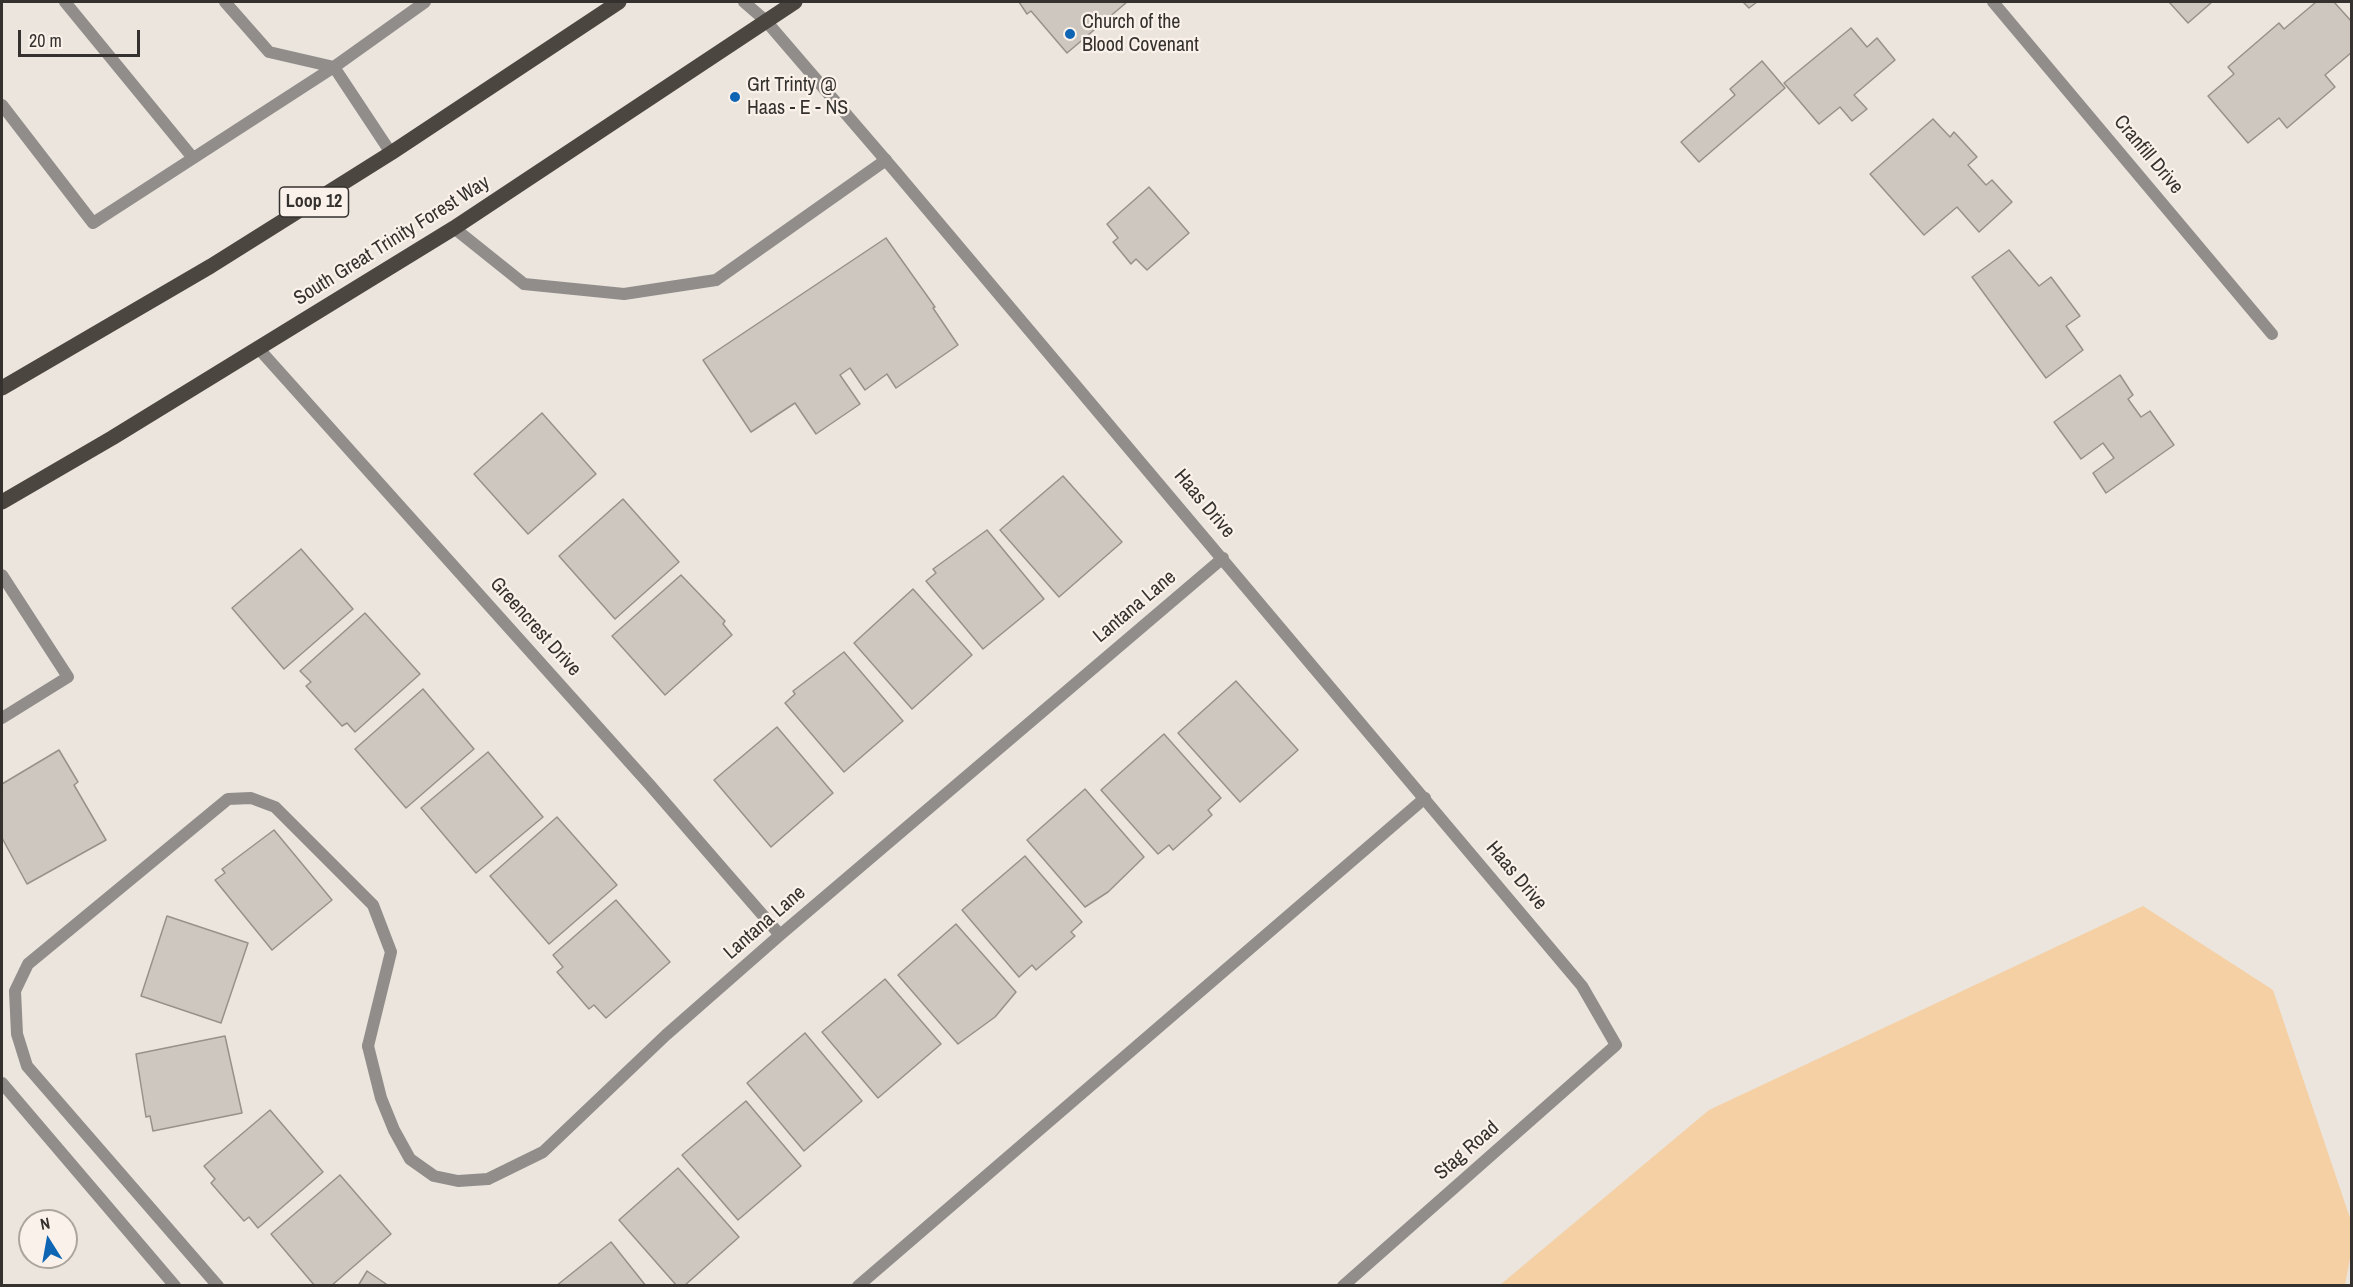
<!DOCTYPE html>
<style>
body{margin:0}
#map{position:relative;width:2353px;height:1287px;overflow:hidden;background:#ece5dd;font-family:"Archivo Narrow",sans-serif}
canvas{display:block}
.frame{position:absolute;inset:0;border:3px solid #34312e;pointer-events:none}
.north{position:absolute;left:18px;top:1209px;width:60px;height:60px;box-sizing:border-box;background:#faf2ea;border:2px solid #aba59f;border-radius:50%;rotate:349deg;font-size:16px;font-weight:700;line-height:24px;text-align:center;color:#34312e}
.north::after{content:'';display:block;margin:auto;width:21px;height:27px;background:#0e65b3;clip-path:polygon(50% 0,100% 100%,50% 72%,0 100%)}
.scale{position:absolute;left:18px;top:30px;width:122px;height:27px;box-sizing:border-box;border:3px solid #34312e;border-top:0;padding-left:8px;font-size:18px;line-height:21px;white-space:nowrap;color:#34312e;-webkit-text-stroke:4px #faf2ea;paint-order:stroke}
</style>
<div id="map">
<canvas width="2353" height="1287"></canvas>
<div class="frame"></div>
<div class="north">N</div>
<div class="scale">20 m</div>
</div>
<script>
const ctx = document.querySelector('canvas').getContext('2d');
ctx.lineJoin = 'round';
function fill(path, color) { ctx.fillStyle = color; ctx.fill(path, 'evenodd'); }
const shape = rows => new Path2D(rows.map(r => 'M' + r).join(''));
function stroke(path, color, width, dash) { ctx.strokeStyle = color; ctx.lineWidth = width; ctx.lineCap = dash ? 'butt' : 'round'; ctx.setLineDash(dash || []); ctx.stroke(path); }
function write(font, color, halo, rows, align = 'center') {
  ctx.font = font + ' "Archivo Narrow",sans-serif'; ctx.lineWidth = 4.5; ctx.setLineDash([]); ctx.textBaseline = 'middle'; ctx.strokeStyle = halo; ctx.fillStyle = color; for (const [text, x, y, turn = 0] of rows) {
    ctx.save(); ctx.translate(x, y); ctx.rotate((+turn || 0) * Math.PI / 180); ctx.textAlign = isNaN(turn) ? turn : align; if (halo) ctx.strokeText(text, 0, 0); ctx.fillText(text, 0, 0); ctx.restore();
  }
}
const green = shape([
 [2143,906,2273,990,2351,1221,2351,1253,2345,1285,1500,1285,1709,1110]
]);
const building = shape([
 [1019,2,1127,2,1067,53,1031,11,1027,14,1019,2],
 [1743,2,1757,2,1749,8,1743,2],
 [2169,2,2212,2,2188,23,2169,2],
 [2316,2,2334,2,2352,22,2352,52,2325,75,2335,87,2287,128,2279,118,2248,143,2208,96,2234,74,2228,67,2279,23,2284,29,2316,2],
 [1851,28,1867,47,1877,38,1895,60,1854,95,1867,109,1852,121,1840,107,1819,124,1784,83,1851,28],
 [1762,61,1785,88,1699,162,1681,142,1735,95,1730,89,1762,61],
 [1933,119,1950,137,1954,132,1977,157,1968,165,1986,185,1992,180,2012,202,1979,232,1957,207,1924,235,1870,174,1933,119],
 [1149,187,1189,233,1147,270,1136,259,1131,264,1113,242,1118,238,1107,224,1149,187],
 [886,238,935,307,933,308,958,345,896,388,887,374,865,390,850,368,840,375,860,404,816,434,795,403,751,432,703,360,886,238],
 [2009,250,2039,286,2051,277,2080,316,2066,326,2083,350,2046,378,1972,277,2009,250],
 [2120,375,2133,395,2128,399,2141,417,2150,411,2174,445,2106,493,2093,473,2114,458,2103,443,2081,459,2054,422,2120,375],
 [542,413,596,474,528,534,474,474,542,413],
 [1063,476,1122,542,1059,597,1000,530,1063,476],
 [623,499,679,562,615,619,559,556,623,499],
 [987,530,1044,599,983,649,926,581,936,573,933,569,987,530],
 [301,549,353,609,284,669,232,608,301,549],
 [681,575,725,621,723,624,732,635,665,695,612,636,681,575],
 [913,589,972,655,912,709,854,643,913,589],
 [365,613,420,674,355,732,347,723,342,726,306,686,311,682,300,671,365,613],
 [844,652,903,721,844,772,785,703,795,694,793,691,844,652],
 [1236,681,1298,750,1240,802,1178,733,1236,681],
 [423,689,474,749,406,808,355,749,423,689],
 [777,727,833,793,771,847,714,780,777,727],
 [1164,734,1221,798,1208,810,1212,815,1173,850,1169,845,1158,854,1101,790,1164,734],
 [59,750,78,782,74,785,106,840,27,884,2,838,2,784,59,750],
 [488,752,543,817,476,873,421,808,488,752],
 [1085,789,1144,857,1108,892,1085,907,1027,840,1085,789],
 [557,817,617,885,549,944,490,876,557,817],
 [274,830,332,900,272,950,215,880,225,873,222,869,274,830],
 [1025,856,1082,922,1071,932,1075,936,1036,970,1032,965,1019,977,962,910,1025,856],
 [616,900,670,962,606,1018,594,1005,589,1009,557,972,563,967,553,955,616,900],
 [167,916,248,943,221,1023,141,996,167,916],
 [956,924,1016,992,995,1017,958,1044,898,975,956,924],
 [885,979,941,1044,878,1098,822,1032,885,979],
 [805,1033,862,1101,804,1151,747,1083,805,1033],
 [225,1036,242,1113,153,1131,150,1116,146,1117,136,1054,225,1036],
 [746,1101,801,1166,738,1220,682,1155,746,1101],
 [270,1110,323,1172,258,1228,249,1217,244,1221,211,1183,215,1179,204,1166,270,1110],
 [678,1168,739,1237,684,1286,677,1286,619,1220,678,1168],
 [340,1175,391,1234,331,1286,315,1286,271,1234,340,1175],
 [611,1242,646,1286,556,1286,611,1242],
 [367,1271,389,1286,358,1286,367,1271]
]);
const lane = shape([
 [65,2,193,158],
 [225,2,269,52,334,67,391,153],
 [2,105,93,223,334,67,425,2],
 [454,228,524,284,624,294,716,280,886,160],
 [2,575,68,677,2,718],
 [2,1083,175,1286],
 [218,1286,27,1066,17,1034,15,991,28,964,228,799,251,798,275,807,373,905,391,952,368,1046],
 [858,1286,1425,798]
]);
const street = shape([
 [744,2,766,21,895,171,1582,986,1616,1045,1343,1286],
 [1993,2,2272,334],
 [259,349,649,784,780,935],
 [368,1046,381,1098,394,1130,410,1159,434,1176,458,1181,488,1179,543,1152,666,1035,780,935,1223,558]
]);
const primary = shape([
 [2,388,211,266,391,153,619,2],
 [2,502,112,438,454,228,795,2]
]);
const markers = [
 [1070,34,6,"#0e65b3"],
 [735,97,6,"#0e65b3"]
];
const shields = [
 [314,202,69]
];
const shieldNames = [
 ["Loop 12",314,202]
];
const poiNames = [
 ["Church of the",1082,23],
 ["Blood Covenant",1082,46],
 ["Grt Trinty @",747,86],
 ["Haas - E - NS",747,109]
];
const streetNames = [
 ["Cranfill Drive",2148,155,50],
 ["South Great Trinity Forest Way",392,241,-32],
 ["Haas Drive",1204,504,50],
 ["Lantana Lane",1135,607,-40],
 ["Greencrest Drive",535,627,48],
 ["Haas Drive",1516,876,50],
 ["Lantana Lane",765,923,-41],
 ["Stag Road",1467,1151,-41]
];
fill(green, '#f4d0a4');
fill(building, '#cec7bf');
stroke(building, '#979189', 1.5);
stroke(lane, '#908d8a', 12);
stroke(street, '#908d8a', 12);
stroke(primary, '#4b4640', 15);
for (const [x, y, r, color] of markers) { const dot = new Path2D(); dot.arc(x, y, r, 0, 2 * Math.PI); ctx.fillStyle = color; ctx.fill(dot); stroke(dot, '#faf2ea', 2); }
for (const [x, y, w] of shields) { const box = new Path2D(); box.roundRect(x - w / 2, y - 15, w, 30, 4.5); ctx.fillStyle = '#faf2ea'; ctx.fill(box); stroke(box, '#34312e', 1.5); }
write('bold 18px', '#34312e', null, shieldNames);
write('20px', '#34312e', '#faf2ea', poiNames, 'left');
write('20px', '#34312e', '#faf2ea', streetNames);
</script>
